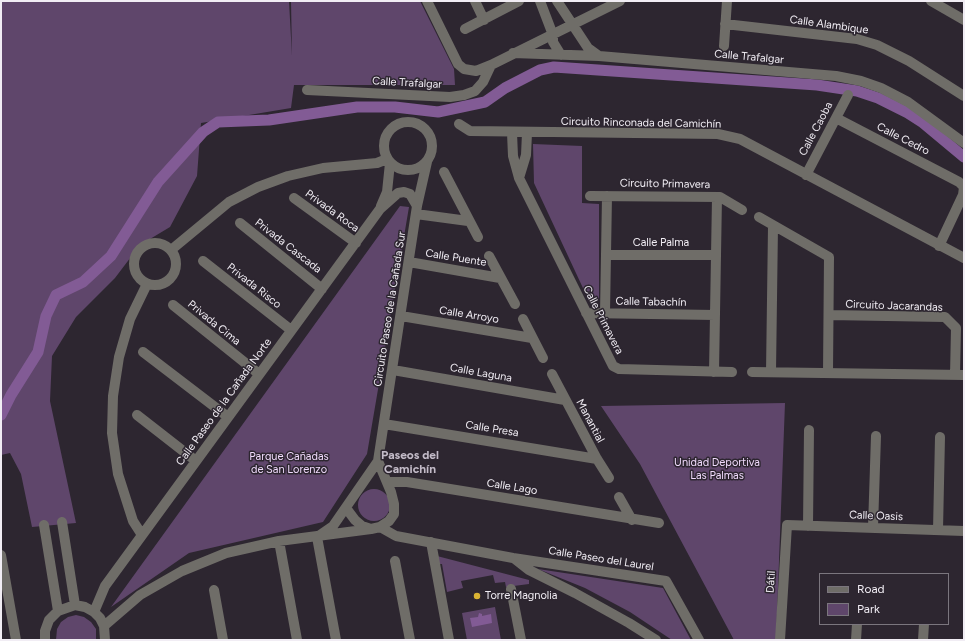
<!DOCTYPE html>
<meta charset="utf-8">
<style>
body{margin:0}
#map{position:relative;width:965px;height:641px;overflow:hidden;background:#2d2630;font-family:Figtree,sans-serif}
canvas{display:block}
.frame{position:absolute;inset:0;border:2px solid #f1edf4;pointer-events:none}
.legend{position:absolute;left:819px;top:573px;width:130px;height:52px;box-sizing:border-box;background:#2d2630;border:1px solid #7b767e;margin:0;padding:5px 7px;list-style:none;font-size:12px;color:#f1edf4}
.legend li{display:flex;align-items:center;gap:8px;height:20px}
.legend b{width:20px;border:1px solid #7b767e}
</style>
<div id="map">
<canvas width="965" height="641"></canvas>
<div class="frame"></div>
<ul class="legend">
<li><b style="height:5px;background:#6f6d68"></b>Road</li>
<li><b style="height:11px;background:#5f466b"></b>Park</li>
</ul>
</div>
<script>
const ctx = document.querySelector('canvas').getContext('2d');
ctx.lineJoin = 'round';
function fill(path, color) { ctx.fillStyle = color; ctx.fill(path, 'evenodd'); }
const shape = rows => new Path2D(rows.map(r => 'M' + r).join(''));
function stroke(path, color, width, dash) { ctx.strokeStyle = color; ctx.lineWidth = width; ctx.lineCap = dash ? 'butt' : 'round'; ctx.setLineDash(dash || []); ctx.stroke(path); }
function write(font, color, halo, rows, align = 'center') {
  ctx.font = font + ' Figtree,sans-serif'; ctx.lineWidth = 3; ctx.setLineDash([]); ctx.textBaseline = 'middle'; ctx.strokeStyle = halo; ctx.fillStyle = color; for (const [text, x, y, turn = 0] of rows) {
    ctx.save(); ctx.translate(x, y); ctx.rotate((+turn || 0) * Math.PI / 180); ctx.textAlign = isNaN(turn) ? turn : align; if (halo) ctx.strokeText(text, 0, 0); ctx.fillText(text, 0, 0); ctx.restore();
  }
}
const green = shape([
 [1,1,289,1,292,56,291,1,420,1,454,69,455,85,294,85,291,108,201,123,197,176,170,227,140,245,115,278,76,317,52,356,50,401,76,523,32,527,21,474,10,453,1,455],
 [533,144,582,146,582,203,599,204,599,301,589,301,534,183],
 [400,206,409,207,367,454,323,522,189,553,111,607],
 [785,403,776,640,734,640,640,464,601,406],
 '358 505a16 16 0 1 1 32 0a16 16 0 1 1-32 0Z',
 [437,556,529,580,529,584,506,587,505,582,495,583,493,575,461,581,463,588,447,592,442,564,437,564],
 [538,569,663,588,691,640,672,640,630,612,585,588],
 [495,607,501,640,467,640,462,613],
 [76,615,84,617,91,622,96,629,96,640,56,640,57,629,61,622,68,617]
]);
const water = shape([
 [479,613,482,614,482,616,491,614,492,623,472,627,470,618,478,617]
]);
const canal = shape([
 [1,415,11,395,38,352,46,316,56,295,83,282,111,256,158,182,203,132,218,122,269,120,357,107,395,107,438,112,485,102,505,88,540,70,554,67,817,85,857,91,878,98,908,113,922,122,964,157]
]);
const minor = shape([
 [427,1,458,64,464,69,476,71,491,65,620,1],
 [475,1,484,20],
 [540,1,553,35,553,42,561,55],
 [557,1,588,48,599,56],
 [931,1,964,20],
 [725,24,857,39,877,45,909,61,964,96],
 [465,29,519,1],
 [724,46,727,1],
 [513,53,599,56,836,76,861,81,881,88,908,102,964,143],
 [307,90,450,97,464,95,475,91,483,82,491,65],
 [836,118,959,182,964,187,963,195,939,246],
 '384 146a24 24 0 1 1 48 0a24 24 0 1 1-48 0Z',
 [459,124,470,131,718,134,740,139,964,258],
 [512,133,513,156,519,178,613,366,619,369,732,372],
 [444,172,478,237],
 [806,175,848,95],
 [519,178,526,155,527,133],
 [590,196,720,197,742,210],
 [294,198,356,243],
 [381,206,387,192,390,163],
 [416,214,468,221],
 [759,217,829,257,828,372],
 [240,223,322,289],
 '134 264a21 21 0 1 1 42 0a21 21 0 1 1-42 0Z',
 [171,250,229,202,258,187,288,176,323,168,377,163,387,159],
 [606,255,716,255],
 [489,256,515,304],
 [203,261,291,330],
 [409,262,500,278],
 [173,305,259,374],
 [586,313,715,315],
 [605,313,607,196],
 [829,315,945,317,956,328,955,375],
 [401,316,532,338],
 [523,319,543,358],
 [143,352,228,417],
 [393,370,565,400],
 [714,372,717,197],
 [752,372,964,375],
 [771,372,773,226],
 [552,374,597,459,609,478],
 [137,415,196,461],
 [384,424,597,459],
 [387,482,407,482,659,523],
 [619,497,632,520],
 [346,508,355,520,362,526,371,529,380,527,389,521,394,514,394,504,391,492,378,461],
 [62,522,75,605],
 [44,525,58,611],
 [808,526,809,430],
 [380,527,396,536,513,558,666,581,699,640],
 [873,527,876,436],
 [938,530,940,437],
 [142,535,133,521,118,474,112,433,113,396,119,357,130,319,147,284],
 [317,537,333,526,378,461,417,206,427,162],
 [317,537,336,640],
 [279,541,297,640],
 [431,542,449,640],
 [1,555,16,640],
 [515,559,529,570,575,593,629,623,656,640],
 [395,561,410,640],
 [511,589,521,640],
 [214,590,223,640],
 [94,612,105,586,380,209,398,193,404,192,410,194,417,206],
 [104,626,140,595,182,571,226,553,279,541,371,529],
 [45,640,45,631,49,620,58,611,75,605,85,607,94,612,100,618,104,626,105,640],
 [780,640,787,525,964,531],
 [856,640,857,624],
 [923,640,924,624]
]);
const markers = [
 [477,596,4,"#dab333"]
];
const streetNames = [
 ["Calle Alambique",829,25,8],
 ["Calle Trafalgar",749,57,5],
 ["Calle Trafalgar",407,83,3],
 ["Circuito Rinconada del Camichín",641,123,1],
 ["Calle Caoba",816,129,-62],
 ["Calle Cedro",903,139,27],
 ["Circuito Primavera",665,184,1],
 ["Privada Roca",332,211,36],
 ["Calle Palma",661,243],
 ["Privada Cascada",288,246,38],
 ["Calle Puente",456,258,9],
 ["Privada Risco",254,286,38],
 ["Calle Tabachín",651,302,1],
 ["Circuito Jacarandas",894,306,2],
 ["Circuito Paseo de la Cañada Sur",390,309,-81],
 ["Calle Arroyo",469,315,9],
 ["Calle Primavera",603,320,63],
 ["Privada Cima",214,323,39],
 ["Calle Laguna",481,373,10],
 ["Calle Paseo de la Cañada Norte",224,402,-54],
 ["Manantial",590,421,62],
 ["Calle Presa",492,429,9],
 ["Calle Lago",512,487,9],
 ["Calle Oasis",876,516,2],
 ["Calle Paseo del Laurel",601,559,9],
 ["Dátil",771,582,-86]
];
const parkNames = [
 ["Parque Cañadas",289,457],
 ["de San Lorenzo",289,470],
 ["Unidad Deportiva",717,463],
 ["Las Palmas",717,476]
];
const poiNames = [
 ["Torre Magnolia",485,596]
];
const neighbourhoodNames = [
 ["Paseos del",410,455],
 ["Camichín",410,469]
];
fill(green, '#5f466b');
fill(water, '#825b95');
stroke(canal, '#825b95', 11);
stroke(minor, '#6f6d68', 10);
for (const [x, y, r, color] of markers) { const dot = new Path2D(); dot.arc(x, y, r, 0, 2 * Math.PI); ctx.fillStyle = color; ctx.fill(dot); stroke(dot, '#2d2630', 1.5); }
write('11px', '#f1edf4', '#2d2630', streetNames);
write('11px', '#f0dafc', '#2d2630', parkNames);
write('11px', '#f1edf4', '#2d2630', poiNames, 'left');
write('bold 12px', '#c3bbc8', '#2d2630', neighbourhoodNames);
</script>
